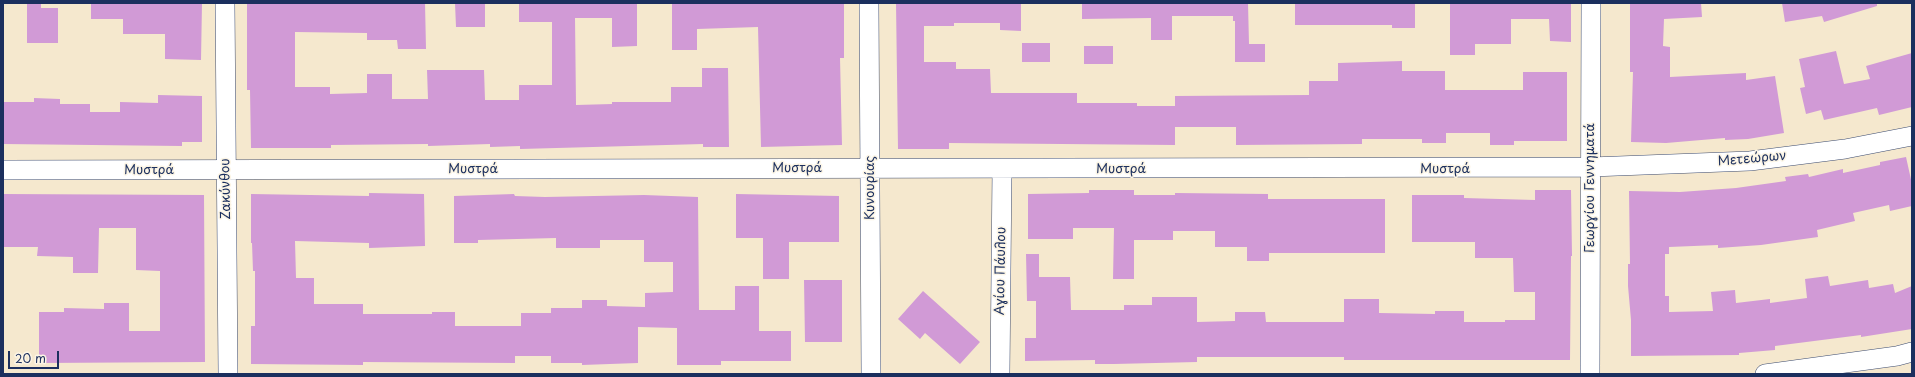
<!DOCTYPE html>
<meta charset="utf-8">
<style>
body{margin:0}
#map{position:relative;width:1915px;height:377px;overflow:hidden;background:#f5e8ce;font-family:"Playpen Sans",sans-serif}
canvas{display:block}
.frame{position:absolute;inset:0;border:4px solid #1b2f5e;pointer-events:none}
.scale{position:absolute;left:8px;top:351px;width:51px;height:18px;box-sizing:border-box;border:2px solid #1b2f5e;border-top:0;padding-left:5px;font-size:12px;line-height:14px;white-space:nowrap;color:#1b2f5e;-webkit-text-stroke:3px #fcf5e5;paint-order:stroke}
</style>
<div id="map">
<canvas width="1915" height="377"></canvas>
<div class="frame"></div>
<div class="scale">20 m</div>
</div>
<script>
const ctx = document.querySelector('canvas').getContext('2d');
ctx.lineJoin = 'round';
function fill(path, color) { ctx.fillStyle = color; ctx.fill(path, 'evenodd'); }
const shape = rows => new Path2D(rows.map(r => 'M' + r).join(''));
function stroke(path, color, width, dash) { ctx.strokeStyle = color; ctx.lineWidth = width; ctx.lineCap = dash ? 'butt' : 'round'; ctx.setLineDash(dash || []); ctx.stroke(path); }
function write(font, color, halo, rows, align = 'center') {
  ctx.font = font + ' "Playpen Sans",sans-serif'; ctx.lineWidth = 3; ctx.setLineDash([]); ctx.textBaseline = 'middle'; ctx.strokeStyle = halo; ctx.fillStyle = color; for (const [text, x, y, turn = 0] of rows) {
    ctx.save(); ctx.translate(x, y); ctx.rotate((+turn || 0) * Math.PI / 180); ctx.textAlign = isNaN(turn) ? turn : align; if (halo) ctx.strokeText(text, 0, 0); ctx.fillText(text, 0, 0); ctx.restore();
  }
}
const building = shape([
 [27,3,41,3,41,8,58,8,58,43,27,43],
 [91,3,202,3,201,60,165,59,165,34,123,34,123,19,91,19],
 [247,3,425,3,426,49,398,49,397,40,367,40,367,33,295,32,295,87,330,87,330,94,367,93,367,74,392,74,392,99,428,99,427,70,484,70,485,100,519,100,519,85,552,85,552,22,519,22,519,3,637,3,637,46,612,47,612,18,575,18,576,105,612,104,612,102,671,102,671,87,702,87,702,68,728,68,729,147,703,147,703,144,520,149,520,146,490,147,490,144,428,146,428,144,331,145,331,148,251,148,250,90,247,90],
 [455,3,485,3,485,27,456,27],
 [672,3,844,3,844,58,840,58,842,145,761,147,758,27,697,29,697,50,672,50],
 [896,3,1021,3,1021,31,1000,30,1000,23,954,23,954,26,924,26,924,62,956,62,956,69,990,69,991,93,1077,93,1077,103,1137,103,1137,106,1175,106,1175,96,1309,95,1309,81,1338,81,1338,63,1402,61,1402,71,1445,71,1445,90,1523,90,1523,72,1567,72,1567,141,1514,141,1514,145,1490,145,1490,133,1446,133,1446,143,1422,143,1422,139,1362,139,1362,144,1236,145,1236,127,1175,127,1175,145,949,143,949,149,898,149],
 [1082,3,1248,3,1249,44,1265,44,1265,62,1235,62,1235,21,1233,21,1233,16,1172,16,1172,40,1151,40,1151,18,1082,19],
 [1295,3,1415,3,1415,28,1392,28,1392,25,1295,25],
 [1450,3,1571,3,1571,42,1550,41,1549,19,1511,19,1511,44,1475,44,1475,55,1450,55],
 [1630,3,1701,3,1702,17,1664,19,1663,46,1670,47,1670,77,1746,73,1746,80,1775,76,1784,133,1748,139,1725,140,1725,138,1666,143,1631,142,1633,72,1630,72],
 [1782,3,1877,3,1877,6,1824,22,1822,16,1785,22],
 [1022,43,1050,43,1050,62,1022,62],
 [1084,46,1113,46,1113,64,1084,64],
 [1836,51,1844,84,1870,79,1866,66,1912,53,1912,107,1879,115,1877,108,1824,120,1821,110,1806,114,1800,88,1805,87,1799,59],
 [158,95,202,96,202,142,182,142,182,146,3,144,3,102,34,102,34,98,60,99,60,104,90,104,90,112,120,112,120,102,158,103],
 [1906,157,1912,184,1912,206,1890,211,1889,205,1853,213,1855,221,1817,230,1818,237,1761,245,1718,248,1718,245,1669,247,1669,254,1665,254,1665,296,1669,296,1669,312,1713,311,1711,292,1735,290,1736,303,1770,299,1770,303,1807,298,1805,279,1828,276,1830,286,1868,280,1869,288,1893,284,1895,293,1912,286,1912,329,1861,337,1861,335,1775,346,1775,350,1739,353,1739,355,1631,356,1631,320,1628,286,1628,264,1630,264,1629,191,1680,192,1736,188,1786,181,1785,177,1808,174,1809,177,1843,169,1843,173,1880,165,1880,162],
 [1089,190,1134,190,1134,195,1175,195,1175,193,1268,194,1268,199,1385,199,1385,253,1269,253,1269,261,1247,261,1247,247,1215,247,1215,231,1173,231,1173,240,1134,240,1134,279,1113,279,1114,228,1073,228,1073,239,1028,239,1028,194,1089,193],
 [1535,190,1571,190,1572,256,1571,256,1570,360,1344,360,1344,357,1197,357,1197,362,1114,364,1095,364,1095,360,1025,361,1025,338,1036,338,1036,301,1027,301,1026,254,1039,254,1039,277,1070,277,1071,310,1124,310,1124,305,1152,305,1152,297,1197,297,1197,322,1235,321,1235,312,1265,312,1266,322,1344,322,1344,299,1379,299,1379,313,1435,314,1435,311,1464,311,1464,322,1505,322,1505,320,1535,320,1535,292,1514,292,1513,258,1475,258,1475,242,1412,242,1412,195,1464,195,1464,198,1535,200],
 [369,193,424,194,425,246,369,248,369,243,295,241,296,278,314,278,314,304,363,304,363,314,432,314,432,312,455,312,455,326,521,326,521,313,551,313,551,308,582,308,582,300,607,300,607,306,645,307,645,293,673,292,673,262,644,262,644,240,600,240,600,248,556,248,556,238,478,240,478,243,454,243,454,196,514,194,515,196,545,197,644,195,698,197,699,310,735,310,735,286,759,286,759,331,791,331,791,361,721,361,721,365,677,365,677,328,638,327,638,363,582,365,582,363,551,363,551,356,515,356,515,363,363,362,363,365,251,364,251,326,255,326,255,271,253,271,252,243,251,243,251,194,369,196],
 [3,194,204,195,205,362,39,363,39,312,64,312,64,308,104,309,104,303,129,303,129,331,160,331,160,271,136,270,136,228,99,228,98,273,73,273,73,257,37,256,38,247,3,247],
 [736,194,839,196,839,242,789,242,789,279,763,279,763,238,736,238],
 [804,280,842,280,842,342,805,342],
 [923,291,980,342,960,364,925,333,920,339,898,319]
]);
const minor = shape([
 [225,3,228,374],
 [869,3,871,374],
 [3,170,1591,167,1750,161,1845,149,1912,136],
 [1000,374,1002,169],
 [1590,374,1591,3],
 [1765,374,1897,356,1912,352]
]);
const streetNames = [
 ["Μετεώρων",1752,159,-5],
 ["Μυστρά",797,168],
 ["Μυστρά",473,169],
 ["Μυστρά",1121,169],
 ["Μυστρά",1445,169],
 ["Μυστρά",149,170],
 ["Κυνουρίας",870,188,-90],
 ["Γεωργίου Γεννηματά",1590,188,-90],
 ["Ζακύνθου",226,189,-91],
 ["Αγίου Πάυλου",1001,271,-89]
];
fill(building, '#d19ad6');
stroke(minor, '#3c4b6f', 20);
stroke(minor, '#fff', 19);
write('13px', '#1b2f5e', '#fcf5e5', streetNames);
</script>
